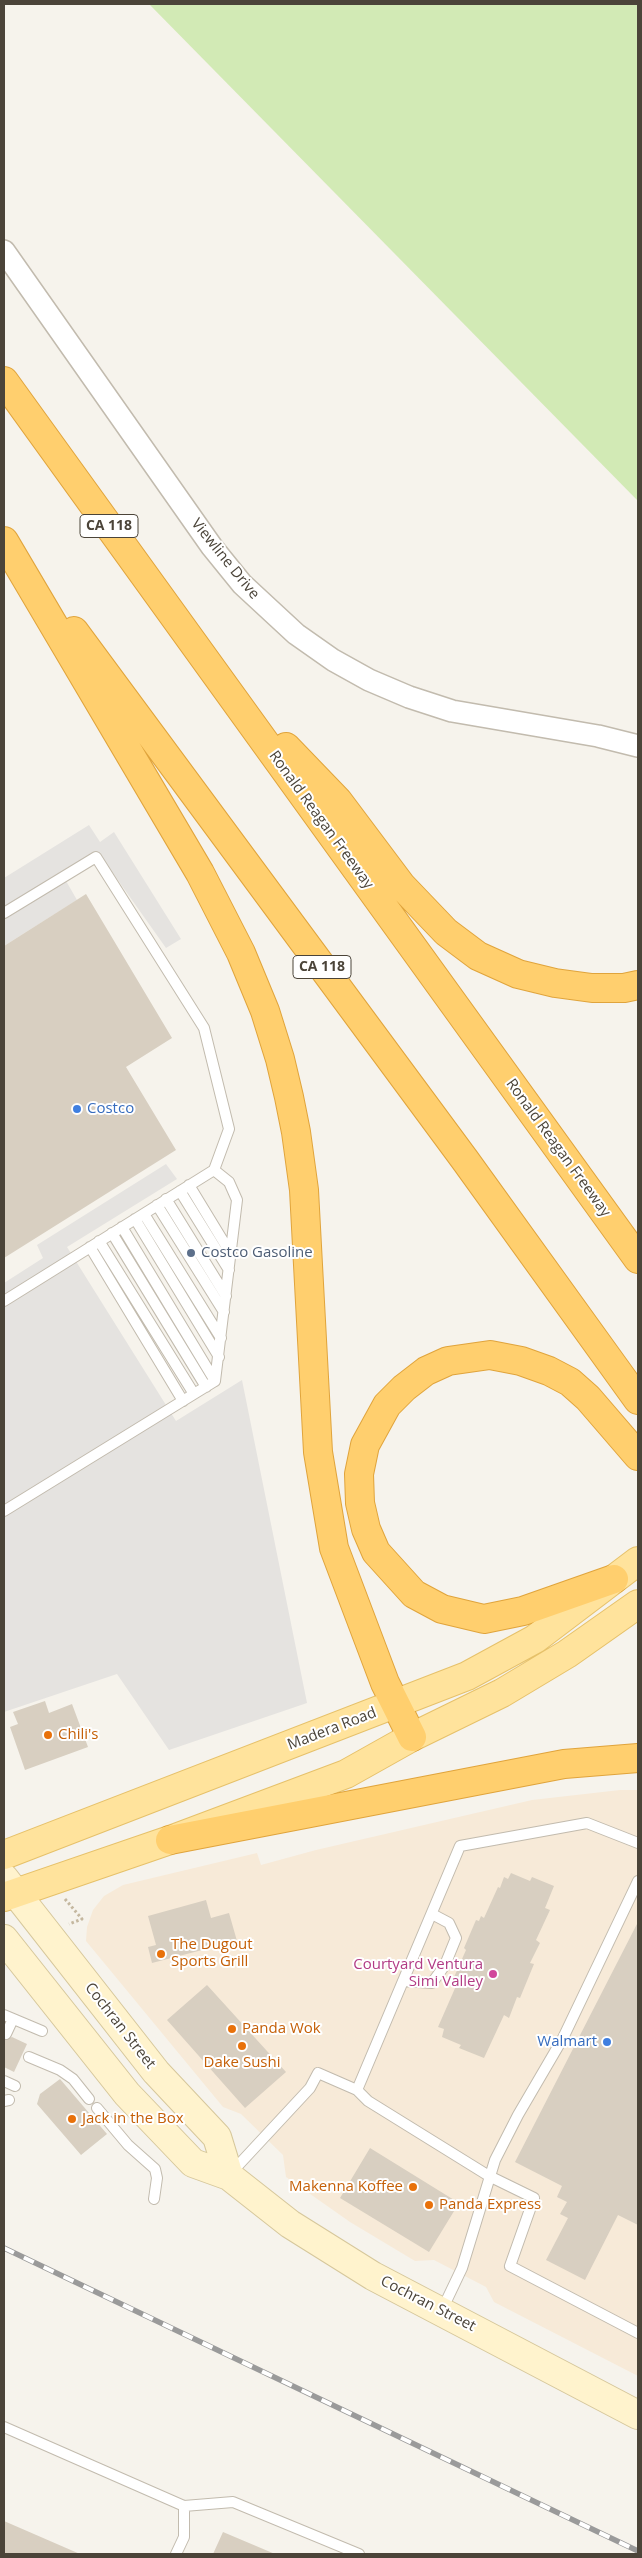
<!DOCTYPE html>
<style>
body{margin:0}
#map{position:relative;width:642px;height:2558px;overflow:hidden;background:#f6f3ec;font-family:"Open Sans",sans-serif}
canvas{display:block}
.frame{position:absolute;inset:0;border:5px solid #4b4439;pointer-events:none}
</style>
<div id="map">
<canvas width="642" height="2558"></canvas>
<div class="frame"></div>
</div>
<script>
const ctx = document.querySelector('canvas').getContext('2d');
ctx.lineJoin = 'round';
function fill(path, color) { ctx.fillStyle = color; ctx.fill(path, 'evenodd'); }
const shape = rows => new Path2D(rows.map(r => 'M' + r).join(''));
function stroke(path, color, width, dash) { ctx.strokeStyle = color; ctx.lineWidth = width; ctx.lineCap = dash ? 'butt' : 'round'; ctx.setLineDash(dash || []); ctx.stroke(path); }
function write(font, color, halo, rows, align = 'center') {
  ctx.font = font + ' "Open Sans",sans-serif'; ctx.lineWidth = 4; ctx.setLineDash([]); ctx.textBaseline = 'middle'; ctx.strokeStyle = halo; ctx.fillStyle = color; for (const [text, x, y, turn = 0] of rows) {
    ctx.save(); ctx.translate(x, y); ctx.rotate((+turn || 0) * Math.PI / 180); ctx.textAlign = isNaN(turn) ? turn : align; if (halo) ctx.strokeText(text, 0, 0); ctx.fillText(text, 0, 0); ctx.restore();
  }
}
const commercial = shape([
 [620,1790,638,1790,638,2376,494,2302,486,2287,434,2260,415,2261,350,2222,286,2177,283,2155,241,2114,223,2107,86,1941,87,1927,93,1910,104,1896,123,1885,257,1853,261,1865,316,1850,532,1800]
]);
const green = shape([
 [149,4,638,4,638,501]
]);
const parking = shape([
 [89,825,100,842,114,832,181,939,166,948,98,852,62,874,77,900,4,946,4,878],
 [166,1164,177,1179,67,1247,176,1421,242,1380,307,1703,169,1750,117,1674,4,1712,4,1283,43,1258,37,1245]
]);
const building = shape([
 [86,894,172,1038,126,1067,176,1150,4,1258,4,946],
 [45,1701,49,1713,72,1704,88,1747,25,1770,10,1727,18,1724,13,1712],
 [511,1873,530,1881,532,1877,554,1886,545,1908,550,1910,536,1940,540,1943,530,1963,534,1964,520,1998,517,1997,509,2018,504,2015,484,2058,459,2048,461,2045,442,2037,444,2029,438,2027,456,1986,451,1984,466,1950,464,1948,476,1920,479,1921,481,1916,484,1918,498,1887,500,1888,504,1877,508,1879],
 [206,1900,211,1918,229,1913,237,1941,152,1963,148,1947,156,1945,148,1916],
 [638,1922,638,2225,618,2215,585,2280,546,2260,568,2218,560,2214,567,2202,557,2197,562,2186,515,2162],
 [207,1985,286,2072,245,2108,167,2020],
 [12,2037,27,2044,14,2072,4,2067,4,2040],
 [60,2079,107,2134,81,2155,37,2104,40,2094],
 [370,2148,459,2203,429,2252,340,2198],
 [4,2521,80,2554,4,2554],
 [223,2532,275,2554,213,2554]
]);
const path = shape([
 [65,1899,82,1919,69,1924]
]);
const lane = shape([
 [4,913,96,857,204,1028,229,1129,214,1170,4,1301],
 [214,1170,229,1182,237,1200,215,1381],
 [189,1185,231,1254],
 [180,1191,229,1270],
 [166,1199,226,1296],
 [157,1205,224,1312],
 [144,1214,221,1338],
 [135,1219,219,1357],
 [122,1227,215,1381],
 [112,1233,206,1387],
 [99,1241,194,1394],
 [90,1247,183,1401],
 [4,1511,215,1381],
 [403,1981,432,1983,445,1965,456,1938,449,1923,432,1914],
 [4,2015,42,2031],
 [6,2034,13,2019],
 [29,2057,60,2070,73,2079,89,2099],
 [4,2081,15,2086],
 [357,2090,460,1846,587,1823,638,1843],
 [4,2101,9,2100],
 [97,2108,128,2145,155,2169,157,2178,154,2199],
 [231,2173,310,2088,318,2073,357,2090,368,2101,489,2176,534,2198,510,2266,638,2333],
 [442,2310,462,2268,495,2160,518,2115,563,2038,638,1881],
 [4,2427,184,2506,233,2502,359,2554],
 [176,2554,184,2537,184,2506]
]);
const street = shape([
 [4,251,212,547,242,584,296,634,333,660,369,680,409,697,452,711,598,736,638,746]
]);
const secondary = shape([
 [4,1878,156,2072,217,2137,229,2176],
 [4,1939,127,2094,193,2163,229,2176,290,2224,373,2276,638,2415]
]);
const primary = shape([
 [4,1855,467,1676,535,1639,638,1561],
 [4,1897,170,1840,346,1774,412,1737,502,1693,567,1654,638,1604]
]);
const highway = shape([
 [4,381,638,1259],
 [4,541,200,873,241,953,265,1011,280,1059,289,1097,296,1132,304,1190,318,1452,334,1548,385,1683,412,1737],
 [74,631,465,1160,638,1400],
 [286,747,338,801,401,885,446,932,478,956,518,974,555,983,592,988,624,988,638,985],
 [614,1579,523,1611,484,1619,442,1609,414,1594,376,1552,366,1529,360,1503,359,1474,365,1445,387,1405,404,1388,426,1371,448,1361,490,1355,521,1361,549,1371,570,1382,588,1398,638,1456],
 [170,1840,564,1764,638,1758]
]);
const rail = shape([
 [4,2248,638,2551]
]);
const markers = [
 [77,1109,5,"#3f7fe0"],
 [191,1253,5,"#5c6f8a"],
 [48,1735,5,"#e8710a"],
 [161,1954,5,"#e8710a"],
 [493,1974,5,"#d1479c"],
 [232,2029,5,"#e8710a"],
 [607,2042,5,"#3f7fe0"],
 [242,2046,5,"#e8710a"],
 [72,2119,5,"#e8710a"],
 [413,2187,5,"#e8710a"],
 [429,2205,5,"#e8710a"]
];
const shields = [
 [109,526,58],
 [322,967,58]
];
const shieldNames = [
 ["CA 118",109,526],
 ["CA 118",322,967]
];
const streetNames = [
 ["Viewline Drive",225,559,51],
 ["Ronald Reagan Freeway",321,820,54],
 ["Ronald Reagan Freeway",558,1148,54],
 ["Madera Road",332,1729,-21],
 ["Cochran Street",120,2026,52],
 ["Cochran Street",428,2304,27]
];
const shopNames = [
 ["Costco",87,1109],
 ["Walmart",597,2042,"right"]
];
const serviceNames = [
 ["Costco Gasoline",201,1253]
];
const foodNames = [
 ["Chili's",58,1735],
 ["The Dugout",171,1945],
 ["Sports Grill",171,1962],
 ["Panda Wok",242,2029],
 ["Dake Sushi",242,2063,"center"],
 ["Jack in the Box",82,2119],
 ["Makenna Koffee",403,2187,"right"],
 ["Panda Express",439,2205]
];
const hotelNames = [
 ["Courtyard Ventura",483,1965],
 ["Simi Valley",483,1982]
];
fill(commercial, '#f7ead8');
fill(green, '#d2eab5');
fill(parking, '#e5e3e0');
fill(building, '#d8cfc1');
stroke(lane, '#c2bbae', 12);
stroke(street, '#c2bbae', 24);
stroke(secondary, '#d6c79b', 30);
stroke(primary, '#e6c16a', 30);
stroke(highway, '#e0a43c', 30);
stroke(path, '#c4b79f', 3, [2.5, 2.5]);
stroke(lane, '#fff', 10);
stroke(street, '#fff', 21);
stroke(secondary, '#fff3cd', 28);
stroke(primary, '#ffe39c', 28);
stroke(highway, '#ffcf6e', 28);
stroke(rail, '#9a9a9a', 5.5);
stroke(rail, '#fff', 4, [11]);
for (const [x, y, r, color] of markers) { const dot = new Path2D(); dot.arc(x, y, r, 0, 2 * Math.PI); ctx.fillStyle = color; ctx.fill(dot); stroke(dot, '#fff', 2); }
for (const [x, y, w] of shields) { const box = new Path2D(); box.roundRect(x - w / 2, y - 11.5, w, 23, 4); ctx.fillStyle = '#fff'; ctx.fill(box); stroke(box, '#4b4439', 1); }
write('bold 14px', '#4b4439', null, shieldNames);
write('15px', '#4b4439', '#fff', streetNames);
write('15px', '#366cbe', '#fff', shopNames, 'left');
write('15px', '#4e5e75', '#fff', serviceNames, 'left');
write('15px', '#c56008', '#fff', foodNames, 'left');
write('15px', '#b23c85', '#fff', hotelNames, 'right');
</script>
